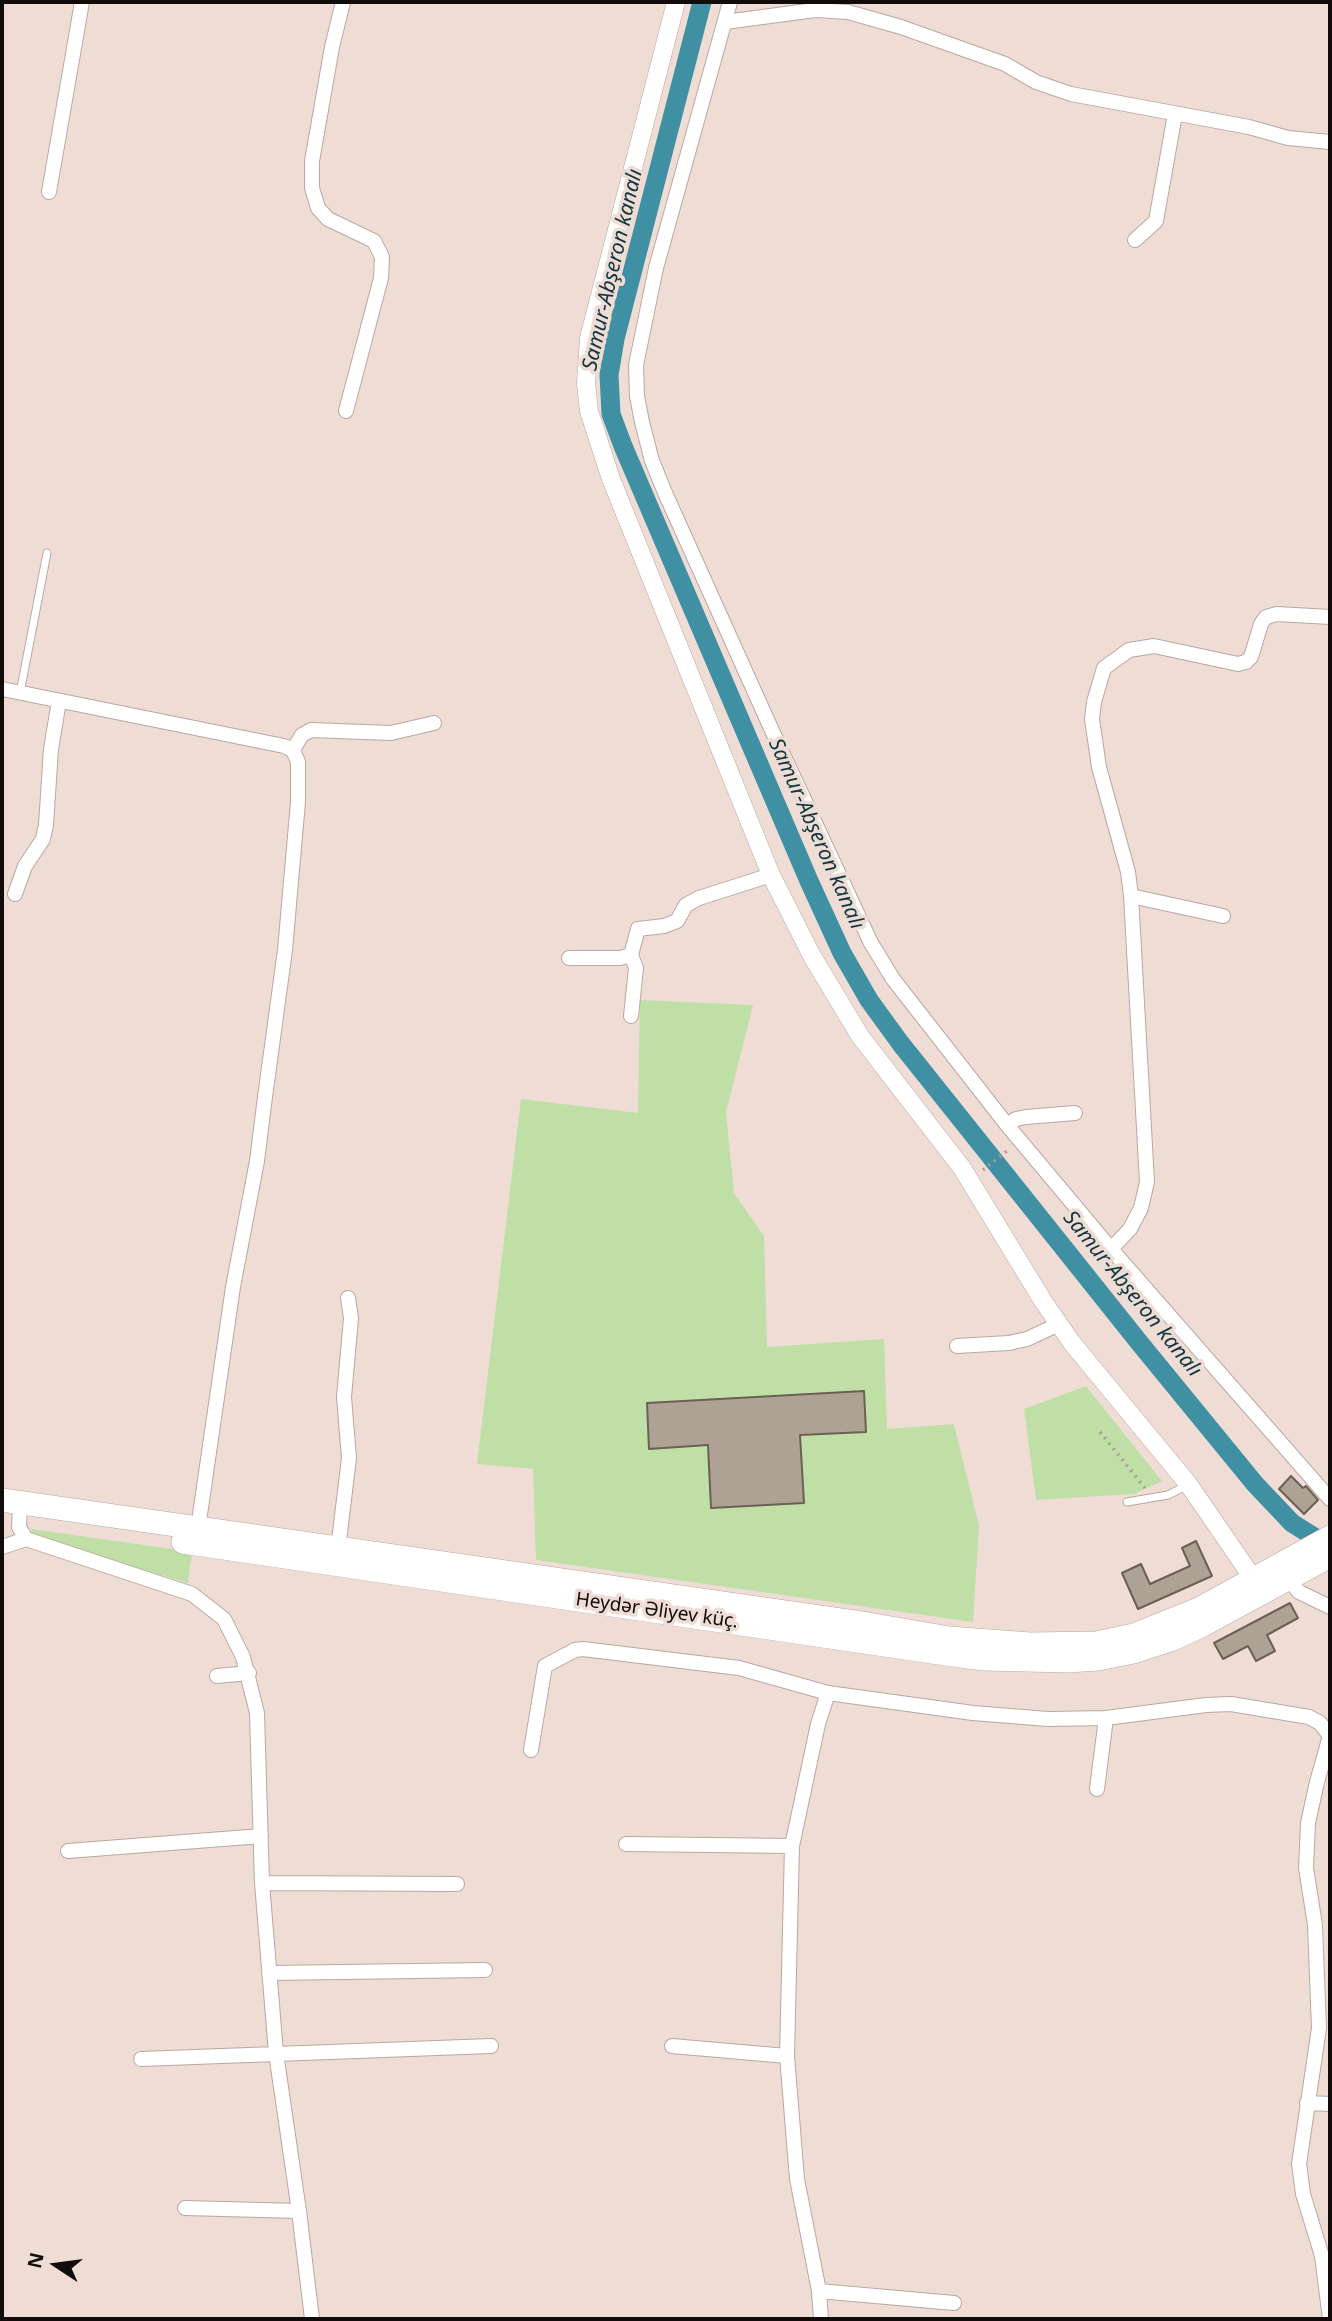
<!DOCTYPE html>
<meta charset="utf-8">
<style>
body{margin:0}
#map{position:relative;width:1332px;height:2321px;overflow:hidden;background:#efddd5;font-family:"Noto Sans",sans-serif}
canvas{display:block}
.frame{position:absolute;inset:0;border:4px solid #110c09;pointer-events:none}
.north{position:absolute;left:21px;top:2230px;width:70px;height:70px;-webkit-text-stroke:5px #efddd5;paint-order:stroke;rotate:283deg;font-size:19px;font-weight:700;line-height:28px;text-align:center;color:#110c09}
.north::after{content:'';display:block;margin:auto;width:24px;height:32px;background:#110c09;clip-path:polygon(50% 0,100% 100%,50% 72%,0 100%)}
</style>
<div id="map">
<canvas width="1332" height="2321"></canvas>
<div class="frame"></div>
<div class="north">N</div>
</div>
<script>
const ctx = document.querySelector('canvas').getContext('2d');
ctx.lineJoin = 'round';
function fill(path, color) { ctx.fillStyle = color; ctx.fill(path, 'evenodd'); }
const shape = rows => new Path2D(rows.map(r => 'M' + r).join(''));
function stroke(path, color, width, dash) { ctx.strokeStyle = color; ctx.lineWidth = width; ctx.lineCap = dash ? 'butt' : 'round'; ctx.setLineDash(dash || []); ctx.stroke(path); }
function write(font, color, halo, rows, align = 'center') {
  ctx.font = font + ' "Noto Sans",sans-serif'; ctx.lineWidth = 7; ctx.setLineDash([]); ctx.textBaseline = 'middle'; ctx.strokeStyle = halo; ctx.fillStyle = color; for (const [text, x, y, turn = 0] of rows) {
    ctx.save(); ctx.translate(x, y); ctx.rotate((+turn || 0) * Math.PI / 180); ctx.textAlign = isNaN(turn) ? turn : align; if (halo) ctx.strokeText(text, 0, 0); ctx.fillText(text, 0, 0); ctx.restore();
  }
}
const green = shape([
 [640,1000,753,1005,726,1112,734,1193,764,1236,767,1347,884,1339,887,1429,954,1424,979,1526,973,1622,536,1560,533,1469,477,1464,521,1099,638,1113],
 [1086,1386,1162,1481,1134,1494,1036,1500,1024,1409],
 [32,1529,192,1552,188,1583,30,1536]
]);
const canal = shape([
 [702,2,615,339,609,375,611,414,623,446,809,881,842,953,869,1000,901,1044,1138,1341,1255,1484,1292,1523,1330,1547]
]);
const building = shape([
 [864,1391,866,1432,800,1435,804,1503,711,1508,708,1445,649,1449,647,1403,864,1391],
 [1291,1476,1303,1488,1306,1486,1318,1500,1304,1514,1279,1489,1291,1476],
 [1196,1541,1212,1576,1138,1609,1122,1573,1141,1564,1150,1584,1190,1566,1182,1548,1196,1541],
 [1290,1603,1298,1618,1267,1635,1275,1651,1256,1661,1248,1646,1223,1659,1214,1643,1290,1603]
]);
const path = shape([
 [983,1170,1007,1151],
 [1100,1432,1145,1488]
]);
const service = shape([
 [20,693,47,553],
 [1127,1502,1168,1495,1188,1485]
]);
const minor = shape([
 [343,2,332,47,312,161,312,188,318,208,328,219,374,241,382,257,381,278,346,411],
 [730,2,656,268,636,365,637,396,642,422,652,461,666,495,774,735,871,943,893,979,1007,1125,1111,1249,1330,1499],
 [725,22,815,10,848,12,901,27,1005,64,1036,82,1071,94,1249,127,1288,138,1330,142],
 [49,192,82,2],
 [1135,240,1156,221,1175,114],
 [2,689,284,746,293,750,298,762,298,802,285,950,265,1097,257,1161,233,1287,197,1535],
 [293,750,302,735,311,730,391,733,434,723],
 [15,894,25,866,43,839,46,825,51,749,59,701],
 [1131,896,1223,916],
 [569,958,620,958,631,955,638,929,664,926,677,921,686,905,699,898,771,875],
 [631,1016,636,968,631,955],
 [1007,1125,1016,1119,1026,1117,1075,1113],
 [1111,1249,1130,1229,1141,1208,1147,1182,1131,896,1128,872,1099,767,1092,719,1094,702,1104,668,1129,650,1154,646,1238,664,1246,662,1251,657,1261,624,1266,617,1277,614,1330,617],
 [957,1346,1009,1343,1027,1339,1059,1324],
 [20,1503,19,1527,26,1539,192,1594,224,1619,243,1657,257,1713,262,1883,276,2053,299,2211,312,2319],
 [2,1547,26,1539],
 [338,1549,349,1458,344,1397,351,1318,348,1298],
 [1284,1574,1299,1592,1330,1607],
 [217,1676,249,1673],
 [531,1750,545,1666,575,1650,583,1649,739,1668,828,1693,973,1713,1048,1719,1106,1718,1206,1705,1231,1704,1309,1717,1320,1723,1330,1736],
 [1097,1789,1106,1718],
 [626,1844,792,1846],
 [68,1851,261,1836],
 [262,1883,457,1884],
 [269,1973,485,1970],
 [672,2046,787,2056],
 [141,2059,491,2046],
 [1307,2103,1330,2104],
 [185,2208,299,2211],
 [819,2291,954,2303],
 [821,2319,819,2291,797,2179,787,2056,792,1846,818,1724,828,1693],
 [1330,2319,1322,2256,1303,2194,1299,2164,1319,2028,1315,1925,1306,1868,1308,1823,1317,1782,1330,1736]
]);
const tertiary = shape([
 [676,2,589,338,586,383,589,411,611,479,771,875,812,956,860,1036,962,1168,1043,1301,1072,1343,1189,1485,1259,1587]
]);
const primary = shape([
 [2,1500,868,1624,949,1638,1030,1644,1097,1643,1134,1635,1199,1609,1330,1537],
 [183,1542,946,1654,984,1659,1068,1661,1098,1659,1133,1652,1173,1639,1203,1625,1330,1556]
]);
const streetNames = [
 ["Heydər Əliyev küç.",657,1611,8]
];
const waterNames = [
 ["Samur-Abşeron kanalı",613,270,-77],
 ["Samur-Abşeron kanalı",816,834,66],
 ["Samur-Abşeron kanalı",1132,1294,51]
];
fill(green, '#bfdfa7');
stroke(canal, '#4090a4', 19);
fill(building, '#aea195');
stroke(building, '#6c6055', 2);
stroke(service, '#b9a8a1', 9);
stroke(minor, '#b9a8a1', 16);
stroke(tertiary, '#b9a8a1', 19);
stroke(primary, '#b9a8a1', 24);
stroke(path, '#aa9c95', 3.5, [2, 5]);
stroke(service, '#fff', 7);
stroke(minor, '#fff', 14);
stroke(tertiary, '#fff', 18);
stroke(primary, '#fff', 23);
write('19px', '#110c09', '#efddd5', streetNames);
write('italic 21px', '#0f353f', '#efddd5', waterNames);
</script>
